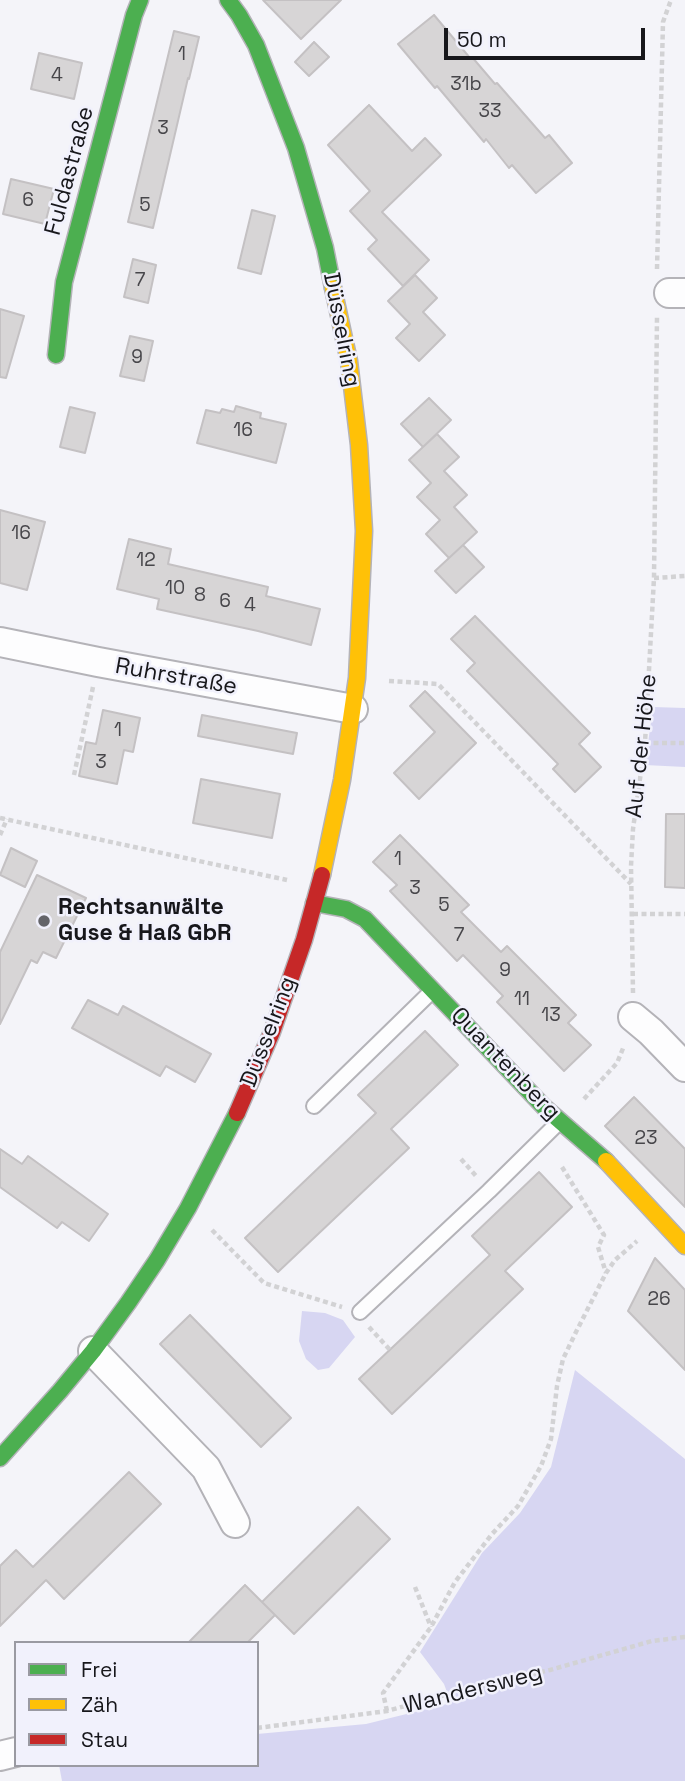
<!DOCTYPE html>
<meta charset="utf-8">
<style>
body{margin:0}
#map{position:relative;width:685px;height:1781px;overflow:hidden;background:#f4f4f9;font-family:"Space Grotesk",sans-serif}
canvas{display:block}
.legend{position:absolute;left:14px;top:1641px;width:245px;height:126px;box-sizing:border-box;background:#f1f1fc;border:2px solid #9a9aa2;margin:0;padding:9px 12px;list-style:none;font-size:21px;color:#17171b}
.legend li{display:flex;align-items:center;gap:14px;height:35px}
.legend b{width:35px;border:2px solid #9a9aa2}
.scale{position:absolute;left:444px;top:28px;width:201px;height:32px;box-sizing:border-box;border:4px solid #17171b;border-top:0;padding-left:9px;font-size:21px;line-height:24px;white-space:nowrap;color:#17171b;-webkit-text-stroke:5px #f1f1fc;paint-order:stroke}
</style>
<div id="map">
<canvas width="685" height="1781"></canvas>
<ul class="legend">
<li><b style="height:9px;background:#4caf50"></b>Frei</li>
<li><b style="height:9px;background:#ffc107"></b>Zäh</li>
<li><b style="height:9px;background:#c62828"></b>Stau</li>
</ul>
<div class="scale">50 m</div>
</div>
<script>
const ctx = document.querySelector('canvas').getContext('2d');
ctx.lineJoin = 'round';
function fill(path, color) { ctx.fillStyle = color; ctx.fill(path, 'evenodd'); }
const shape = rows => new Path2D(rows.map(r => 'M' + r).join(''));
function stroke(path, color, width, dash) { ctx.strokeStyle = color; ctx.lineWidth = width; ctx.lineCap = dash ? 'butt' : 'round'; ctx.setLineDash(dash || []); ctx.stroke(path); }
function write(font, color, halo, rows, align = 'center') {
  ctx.font = font + ' "Space Grotesk",sans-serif'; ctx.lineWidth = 5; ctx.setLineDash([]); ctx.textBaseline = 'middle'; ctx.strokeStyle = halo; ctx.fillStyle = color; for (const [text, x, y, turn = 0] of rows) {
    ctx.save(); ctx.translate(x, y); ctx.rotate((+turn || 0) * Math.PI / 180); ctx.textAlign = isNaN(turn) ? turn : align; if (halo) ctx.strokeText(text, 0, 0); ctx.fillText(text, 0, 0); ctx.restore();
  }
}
const green = shape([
 [653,707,685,708,685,767,645,765],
 [302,1311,325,1313,343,1320,355,1337,329,1368,318,1370,306,1359,299,1341],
 [575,1370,685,1459,685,1781,62,1781,59,1765,257,1765,257,1734,366,1724,451,1703,444,1684,420,1652,482,1553,520,1513,551,1467]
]);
const building = shape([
 [263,0,341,0,301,39,263,0],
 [434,15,470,58,472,57,495,84,497,83,545,138,549,135,572,163,536,193,512,165,509,168,486,139,484,142,437,86,435,88,398,44,434,15],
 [174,31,199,37,189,79,188,78,153,228,128,222,174,31],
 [314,42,329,57,309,76,295,62,314,42],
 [39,53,82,63,74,99,31,89,39,53],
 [369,105,412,151,425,138,441,155,382,212,429,260,403,286,368,249,377,240,350,211,370,191,328,145,369,105],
 [11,179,54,189,45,224,3,214,11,179],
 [252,210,275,216,261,274,238,268,252,210],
 [133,259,156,265,148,303,124,297,133,259],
 [415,275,437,298,423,312,445,335,419,361,396,338,410,324,388,301,415,275],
 [0,309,24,316,6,378,0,377,0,309],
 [130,336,153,341,144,381,120,376,130,336],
 [429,398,451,420,423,447,401,424,429,398],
 [236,406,261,413,260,418,286,424,276,463,197,443,206,410,220,413,222,409,234,412,236,406],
 [70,407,95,413,85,453,60,447,70,407],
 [437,434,459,457,444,471,467,495,454,507,477,532,449,558,426,534,440,520,417,497,431,483,409,460,437,434],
 [0,510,45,522,27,590,0,583,0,510],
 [129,539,171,549,168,564,268,587,266,596,320,609,311,645,258,631,157,609,159,599,117,589,129,539],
 [463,545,484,567,456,593,435,571,463,545],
 [475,616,590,733,579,744,601,767,575,792,553,769,558,764,467,671,475,663,451,639,475,616],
 [425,691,476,743,419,799,394,773,435,732,410,706,425,691],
 [103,710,140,718,133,752,124,750,117,784,79,776,86,742,96,744,103,710],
 [202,715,297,733,293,754,198,736,202,715],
 [201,779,280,794,272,838,193,823,201,779],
 [666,814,685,814,685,888,665,887,666,814],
 [400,835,469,905,461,912,501,952,507,946,576,1015,568,1023,591,1045,564,1071,497,1002,503,996,463,955,457,961,390,891,397,885,373,862,400,835],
 [11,848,37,861,25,887,0,875,11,848],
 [37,875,86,898,56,958,43,952,37,963,31,960,0,1024,0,952,37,875],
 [88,1000,118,1015,123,1006,211,1054,195,1082,166,1066,160,1076,72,1028,88,1000],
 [425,1031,458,1065,391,1129,409,1148,278,1272,245,1238,376,1113,358,1095,425,1031],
 [634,1097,685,1149,685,1207,605,1126,634,1097],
 [0,1149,22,1164,28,1156,108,1214,89,1241,62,1222,57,1228,0,1187,0,1149],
 [539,1172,572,1207,505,1271,523,1289,392,1414,359,1379,490,1255,472,1236,539,1172],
 [655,1258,685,1290,685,1370,628,1311,655,1258],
 [190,1315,291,1418,261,1447,160,1344,190,1315],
 [129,1472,161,1504,64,1599,46,1580,0,1626,0,1566,16,1550,33,1567,129,1472],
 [358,1507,390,1539,294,1634,262,1602,358,1507],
 [245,1585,275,1615,247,1643,188,1643,245,1585]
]);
const path = shape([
 [657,269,663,22,671,0],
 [654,578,685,576],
 [389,681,438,684,631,884],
 [645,743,685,743],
 [74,775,93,687],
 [0,818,287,880],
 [0,835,7,819],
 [633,914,685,914],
 [633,993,631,866,633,829,645,743,654,578,657,317],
 [584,1099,617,1063,624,1046],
 [461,1159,477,1177],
 [562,1167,604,1235,598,1247,606,1273],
 [212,1230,264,1283,342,1307],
 [369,1327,390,1350],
 [415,1587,431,1627],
 [387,1711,383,1693,431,1627,455,1582,492,1534,518,1506,541,1466,551,1439,557,1386,563,1359,576,1332,606,1273,615,1260,637,1241],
 [257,1728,387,1711,467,1689,550,1670,652,1641,685,1637]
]);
const lane = shape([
 [314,1106,432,991],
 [360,1312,489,1191,559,1122]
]);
const street = shape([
 [669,293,685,293],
 [0,642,98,662,353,709],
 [633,1017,651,1032,685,1067],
 [93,1351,206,1468,235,1523],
 [0,1756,16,1752]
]);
const fast = shape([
 [228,0,239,15,256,45,296,148,325,248,333,288],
 [56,355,64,282,134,15,140,0],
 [314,903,346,909,365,919,544,1107,606,1161],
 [0,1458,60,1391,93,1351,128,1303,157,1260,188,1208,237,1113]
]);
const slow = shape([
 [322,875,342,780,357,678,364,531,359,445,349,361,333,288],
 [606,1161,685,1246]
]);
const jam = shape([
 [237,1113,272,1032,304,940,322,875]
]);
const markers = [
 [44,921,7,"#646469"]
];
const numberNames = [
 ["1",182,55],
 ["4",57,76],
 ["31b",466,85],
 ["33",490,112],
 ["3",163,129],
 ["6",28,201],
 ["5",145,206],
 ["7",140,281],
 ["9",137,358],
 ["16",243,431],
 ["16",21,534],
 ["12",146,561],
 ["10",175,589],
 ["8",200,596],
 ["6",225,602],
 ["4",250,606],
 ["1",118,731],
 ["3",101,763],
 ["1",398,860],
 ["3",415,889],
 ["5",444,906],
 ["7",459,936],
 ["9",505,971],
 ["11",522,1000],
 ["13",551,1016],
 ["23",646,1139],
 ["26",659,1300]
];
const streetNames = [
 ["Fuldastraße",70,171,-75],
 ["Düsselring",341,330,79],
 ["Ruhrstraße",176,677,10],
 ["Auf der Höhe",642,746,-84],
 ["Düsselring",269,1032,-69],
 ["Quantenberg",505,1064,46],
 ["Wandersweg",473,1690,-14]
];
const poiNames = [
 ["Rechtsanwälte",58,908],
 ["Guse & Haß GbR",58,934]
];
fill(green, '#d7d6f2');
fill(building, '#d7d5d6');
stroke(building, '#c4c1c3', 2);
stroke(lane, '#b4b3b8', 18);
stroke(street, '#b4b3b8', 32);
stroke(fast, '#b4b3b8', 19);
stroke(slow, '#b4b3b8', 19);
stroke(jam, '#b4b3b8', 19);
stroke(path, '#d2d2d4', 4.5, [5, 3.5]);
stroke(lane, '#fdfdfe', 14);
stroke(street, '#fdfdfe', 28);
stroke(fast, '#4caf50', 16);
stroke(slow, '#ffc107', 16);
stroke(jam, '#c62828', 16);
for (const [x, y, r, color] of markers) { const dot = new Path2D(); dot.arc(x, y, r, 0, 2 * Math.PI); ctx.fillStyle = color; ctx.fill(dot); stroke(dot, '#f1f1fc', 2.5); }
write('19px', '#47464a', null, numberNames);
write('23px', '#17171b', '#f1f1fc', streetNames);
write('bold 23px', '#17171b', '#f1f1fc', poiNames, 'left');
</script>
